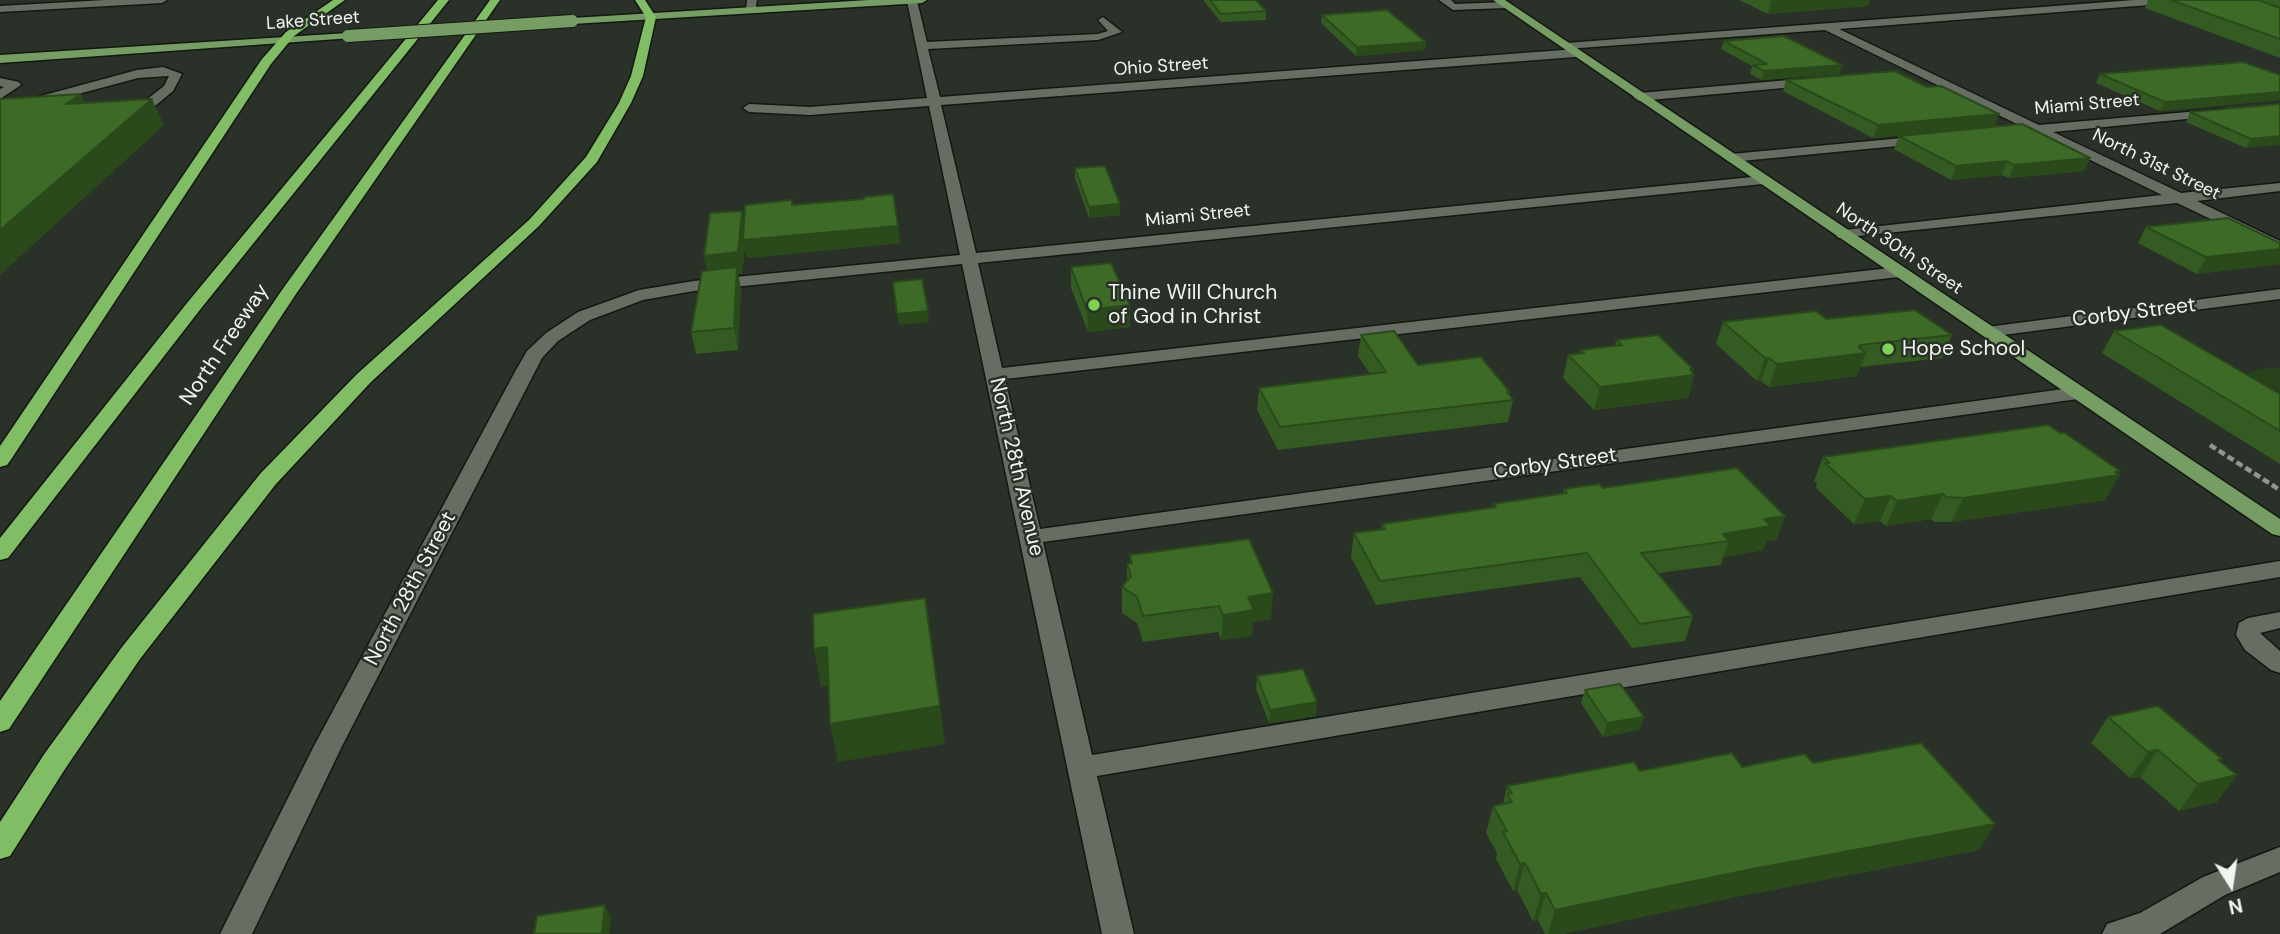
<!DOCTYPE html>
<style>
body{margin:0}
#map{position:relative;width:2280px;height:934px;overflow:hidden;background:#2a3128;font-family:"DM Sans",sans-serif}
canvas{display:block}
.north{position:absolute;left:2196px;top:850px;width:70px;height:70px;-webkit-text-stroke:5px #2a3128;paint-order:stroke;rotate:168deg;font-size:19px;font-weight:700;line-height:28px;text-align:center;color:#f2f6f1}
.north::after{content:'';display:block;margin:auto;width:24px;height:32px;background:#f2f6f1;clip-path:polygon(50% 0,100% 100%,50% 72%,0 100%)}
</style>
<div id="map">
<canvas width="2280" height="934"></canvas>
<div class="north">N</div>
</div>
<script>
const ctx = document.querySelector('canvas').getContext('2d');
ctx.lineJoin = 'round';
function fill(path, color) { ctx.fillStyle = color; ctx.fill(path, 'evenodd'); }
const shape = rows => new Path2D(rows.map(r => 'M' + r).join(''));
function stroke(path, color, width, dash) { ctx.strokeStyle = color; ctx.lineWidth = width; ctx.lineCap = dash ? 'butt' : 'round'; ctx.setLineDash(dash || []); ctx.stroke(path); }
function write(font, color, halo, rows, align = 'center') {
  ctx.font = font + ' "DM Sans",sans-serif'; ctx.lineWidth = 5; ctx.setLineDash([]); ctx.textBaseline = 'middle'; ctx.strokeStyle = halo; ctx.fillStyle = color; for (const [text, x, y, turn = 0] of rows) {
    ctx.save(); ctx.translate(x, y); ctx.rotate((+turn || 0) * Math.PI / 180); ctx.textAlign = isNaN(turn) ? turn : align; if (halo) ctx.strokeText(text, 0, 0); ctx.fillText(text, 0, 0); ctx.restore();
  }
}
const green = shape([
 [2273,367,2280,368,2280,392,2245,378,2250,371]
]);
const path = shape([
 [2210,445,2280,490]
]);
const minor = shape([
 [105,0,167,0,162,3,0,12,0,6,105,0],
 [747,0,757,0,755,12,746,10,747,0],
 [1439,0,1451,0,1455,4,1506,2,1511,5,1506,8,1453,10,1439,0],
 [2134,0,2181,0,2176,3,1839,29,2039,125,2222,109,2224,112,2217,116,2053,132,2181,193,2280,183,2280,191,2197,201,2280,241,2280,252,2177,203,1838,238,1836,235,1844,230,2162,195,2035,133,2000,135,2000,129,2021,126,1825,30,1566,49,1560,46,1566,43,2134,0],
 [907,1,917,1,927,42,1098,34,1108,31,1098,20,1103,17,1122,32,1098,40,928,49,940,97,1576,49,1582,53,1576,57,941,105,976,253,1763,176,1770,180,1763,184,978,263,1002,368,1899,267,1907,272,1899,277,1005,379,1040,529,2078,387,2088,393,2078,399,1043,542,1092,755,2280,561,2280,577,1097,776,1134,934,1102,934,962,264,694,291,643,300,590,320,558,341,542,358,342,746,252,934,220,934,314,746,516,370,527,351,546,333,578,312,639,290,694,281,960,255,929,106,810,115,749,112,743,108,749,104,810,107,927,98,907,1],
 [163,67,182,74,173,91,149,111,128,113,122,109,128,105,141,104,164,86,169,76,138,78,0,115,0,107,137,70,163,67],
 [0,78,19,82,21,85,0,99,0,89,4,87,0,86,0,78],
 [1812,78,1818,82,1816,85,1639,101,1633,97,1639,93,1812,78],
 [1924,136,1931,140,1929,143,1731,162,1724,158,1731,154,1924,136],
 [2280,289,2280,299,1987,337,1978,332,1987,327,2280,289],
 [2280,612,2280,628,2260,633,2280,651,2280,673,2271,670,2245,650,2236,635,2239,623,2248,618,2280,612],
 [2280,847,2280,872,2225,895,2160,934,2102,934,2107,924,2140,913,2203,877,2280,847]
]);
const major = shape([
 [869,0,927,0,922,3,572,24,567,21,572,18,869,0],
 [1493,0,1505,0,2280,519,2280,536,2272,534,1493,0],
 [348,33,352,34,352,38,0,63,0,55,348,33]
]);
const highway = shape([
 [333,0,345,0,294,36,271,64,10,461,7,465,0,467,0,446,262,59,286,32,333,0],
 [438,0,449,0,199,311,8,558,0,560,0,538,187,303,438,0],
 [490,0,500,0,296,294,9,729,0,732,0,701,282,290,490,0],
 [635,0,645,0,656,17,643,76,631,103,597,162,539,226,371,382,276,484,140,659,65,769,10,856,0,859,0,822,45,753,122,647,260,474,357,374,529,220,586,157,619,103,631,76,646,17,635,0]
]);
const majorBridge = shape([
 [348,36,572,21]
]);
const wall = shape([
 [1203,0,1256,0,1266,11,1266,20,1221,22],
 [1739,0,1870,0,1868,6,1768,14],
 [2148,0,2280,0,2280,58,2145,8],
 [1322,15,1425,50,1356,56,1321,23],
 [1724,41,1842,65,1839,74,1762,80,1750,74,1752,66,1721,49],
 [2100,74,2280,75,2280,100,2160,111,2096,83],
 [1786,80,1927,87,1999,114,1994,126,1873,138,1783,91],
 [2280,104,2246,148,2186,122,2190,112],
 [1899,136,2090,158,2084,171,2009,178,2002,175,1951,180,1894,149],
 [1075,168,1120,215,1089,218,1075,178],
 [793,205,900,243,747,258,745,246,742,274,738,274,741,289,738,350,696,354,691,332,707,270,704,256,744,222],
 [2146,227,2280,243,2280,264,2197,274,2138,243],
 [1071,267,1130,327,1088,332,1071,288],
 [1826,319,1952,335,1942,358,1860,367,1857,376,1769,387,1761,381,1757,381,1716,344,1723,322],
 [2114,331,2280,394,2280,464,2102,353],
 [1361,335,1418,365,1510,392,1509,396,1513,400,1508,422,1278,450,1257,410,1259,388,1370,374,1358,356],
 [1616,340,1692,372,1694,375,1688,398,1594,410,1563,378,1568,355,1580,353,1581,350,1615,346],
 [2060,433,2120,471,2118,474,2119,475,2105,500,1951,522,1935,522,1931,519,1886,526,1880,521,1854,524,1816,488,1817,484,1814,481,1823,457],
 [1603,488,1785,516,1776,540,1766,541,1763,550,1723,557,1721,565,1658,573,1693,616,1685,641,1632,648,1580,577,1376,605,1351,557,1354,533,1381,530,1382,524,1493,507,1493,504,1563,493,1564,489],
 [1130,555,1271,619,1253,622,1252,636,1221,640,1218,632,1143,642,1137,623,1122,613,1122,587,1127,581,1127,564,1130,563],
 [1257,676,1316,716,1269,723,1256,689],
 [1585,690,1644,717,1639,730,1603,737,1581,703],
 [2108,717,2220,761,2217,802,2179,811,2140,777,2130,778,2091,743],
 [1813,763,1979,850,1740,896,1562,934,1545,934,1538,920,1533,921,1517,890,1513,891,1496,859,1497,853,1486,833,1493,806,1503,804,1507,786,1640,771]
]);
const shadedWall = shape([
 [1771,0,1870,0,1868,6,1768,14],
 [1426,42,1425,50,1356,56,1357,47],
 [1842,65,1839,74,1762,80,1764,71],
 [2280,92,2280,100,2160,111,2165,102],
 [81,94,93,119,66,104],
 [152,99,164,125,0,275,0,230],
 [1999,114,1994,126,1873,138,1878,125],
 [2280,136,2280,145,2246,148,2251,139],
 [2090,158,2084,171,2009,178,2014,165],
 [2007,161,2002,175,1951,180,1956,166],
 [1120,204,1120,215,1089,218,1089,207],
 [742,211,746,231,898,226,900,243,747,258,745,246,742,274,738,274,741,289,738,350,734,328,709,277,704,256],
 [2280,249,2280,264,2197,274,2206,257],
 [1130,305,1130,327,1088,332,1087,310],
 [928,311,929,322,899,325,897,314],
 [1862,347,1860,354,1866,353,1857,376,1769,387,1777,364],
 [1765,358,1769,358,1761,381,1757,381],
 [1693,369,1691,375,1694,375,1688,398,1594,410,1600,387],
 [2120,471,2118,475,2119,475,2105,500,1951,522,1963,498],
 [1943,494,1931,519,1886,526,1897,501],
 [1891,496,1880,521,1854,524,1865,499],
 [1785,516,1776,540,1766,541,1763,550,1723,557,1729,541,1723,534,1764,519],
 [1273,593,1271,619,1253,622,1252,636,1221,640,1223,615,1248,597],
 [827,647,834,685,821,687,814,649],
 [1317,702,1316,716,1269,723,1270,710],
 [940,706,945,744,838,762,830,724],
 [1644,717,1639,730,1603,737,1607,723],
 [2158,750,2140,777,2130,778,2148,752],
 [2222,759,2205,782,2237,775,2217,802,2179,811,2198,784,2218,760],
 [1995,824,1979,850,1740,896,1562,934,1548,934,1555,910,1752,869],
 [1525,863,1517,890,1513,891,1520,864],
 [1546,893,1538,920,1533,921,1541,894],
 [605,905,611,919,609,934,602,934]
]);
const building = shape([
 [1210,0,1256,0,1266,11,1221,14,1210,0],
 [2171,0,2258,0,2280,8,2280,39,2171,0],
 [1387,10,1426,42,1357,47,1322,15,1387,10],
 [1784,36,1842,65,1764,71,1753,65,1767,64,1724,41,1784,36],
 [2243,62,2280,75,2280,92,2165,102,2100,74,2243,62],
 [1895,71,1927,87,1941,86,1999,114,1878,125,1786,80,1895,71],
 [81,94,66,104,152,99,0,230,0,99,81,94],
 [2280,104,2280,136,2251,139,2190,112,2280,104],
 [2022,124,2090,158,2014,165,2007,161,1956,166,1899,136,2022,124],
 [1105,166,1120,204,1089,207,1075,168,1105,166],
 [893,194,898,226,743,240,745,205,792,200,792,205,864,199,864,197,893,194],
 [742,211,738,252,704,256,710,213,742,211],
 [2228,218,2280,243,2280,249,2206,257,2146,227,2228,218],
 [1111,263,1130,305,1087,310,1071,267,1111,263],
 [737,267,734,328,691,332,702,271,737,267],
 [922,279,928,311,897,314,893,282,922,279],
 [1915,310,1952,335,1860,345,1862,347,1858,347,1866,353,1777,364,1769,358,1765,358,1723,322,1816,311,1826,319,1915,310],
 [2161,325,2280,394,2280,431,2114,331,2161,325],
 [1394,331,1418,365,1481,357,1510,392,1507,392,1513,400,1280,427,1259,388,1386,372,1361,335,1394,331],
 [1658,335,1693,369,1690,369,1694,375,1600,387,1568,355,1584,353,1581,350,1622,345,1616,340,1658,335],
 [2048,425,2060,433,2065,433,2120,471,2115,472,2119,475,1963,498,1946,497,1943,494,1897,501,1891,496,1865,499,1825,463,1830,463,1823,457,2048,425],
 [1737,468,1785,516,1764,519,1771,526,1723,534,1729,541,1641,553,1693,616,1640,624,1587,553,1380,581,1354,533,1385,529,1382,524,1496,507,1493,504,1567,493,1564,489,1599,484,1603,488,1737,468],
 [1249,539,1273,593,1248,597,1254,610,1223,615,1219,606,1143,616,1137,597,1122,587,1131,576,1127,564,1132,563,1130,555,1249,539],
 [925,598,940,706,830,724,827,647,814,649,813,614,925,598],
 [1303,669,1317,702,1270,710,1257,676,1303,669],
 [1620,684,1644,717,1607,723,1585,690,1620,684],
 [2158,706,2222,759,2218,760,2237,775,2198,784,2158,750,2148,752,2108,717,2158,706],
 [1921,743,1995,824,1752,869,1555,910,1546,893,1541,894,1525,863,1520,864,1503,832,1507,831,1493,806,1512,802,1507,794,1512,793,1507,786,1634,762,1640,771,1732,753,1742,767,1805,754,1813,763,1921,743],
 [605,905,602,934,534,934,537,916,605,905]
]);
const markers = [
 [1094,305,7,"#7ed153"],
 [1888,349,7,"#7ed153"]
];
const farStreetnames = [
 ["Lake Street",313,21,-4],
 ["Ohio Street",1161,67,-4],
 ["Miami Street",2087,105,-5],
 ["North 31st Street",2156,165,26],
 ["Miami Street",1198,216,-6],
 ["North 30th Street",1899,249,34]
];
const poiNames = [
 ["Thine Will Church",1108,293],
 ["of God in Christ",1108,317],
 ["Hope School",1902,349]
];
const streetNames = [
 ["Corby Street",2134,313,-7],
 ["North Freeway",225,345,-56],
 ["Corby Street",1555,464,-8],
 ["North 28th Avenue",1016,467,77],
 ["North 28th Street",411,589,-62]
];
fill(green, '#27411b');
stroke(minor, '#131811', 3);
stroke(major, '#131811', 3);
stroke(highway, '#131811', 3);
stroke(path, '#91968f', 4.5, [7, 3.5]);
fill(minor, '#666d63');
fill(major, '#769d64');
fill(highway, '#80bd64');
stroke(majorBridge, '#131811', 14, []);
stroke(majorBridge, '#769d64', 12);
fill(wall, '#345b21');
fill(shadedWall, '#2b4a1b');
fill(building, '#3d6a26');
stroke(building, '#2b4a1b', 2);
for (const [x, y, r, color] of markers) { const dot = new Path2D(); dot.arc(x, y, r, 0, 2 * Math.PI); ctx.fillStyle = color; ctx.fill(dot); stroke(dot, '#2a3128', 2.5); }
write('18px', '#f2f6f1', '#2a3128', farStreetnames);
write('21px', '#f2f6f1', '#2a3128', poiNames, 'left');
write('21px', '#f2f6f1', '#2a3128', streetNames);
</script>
